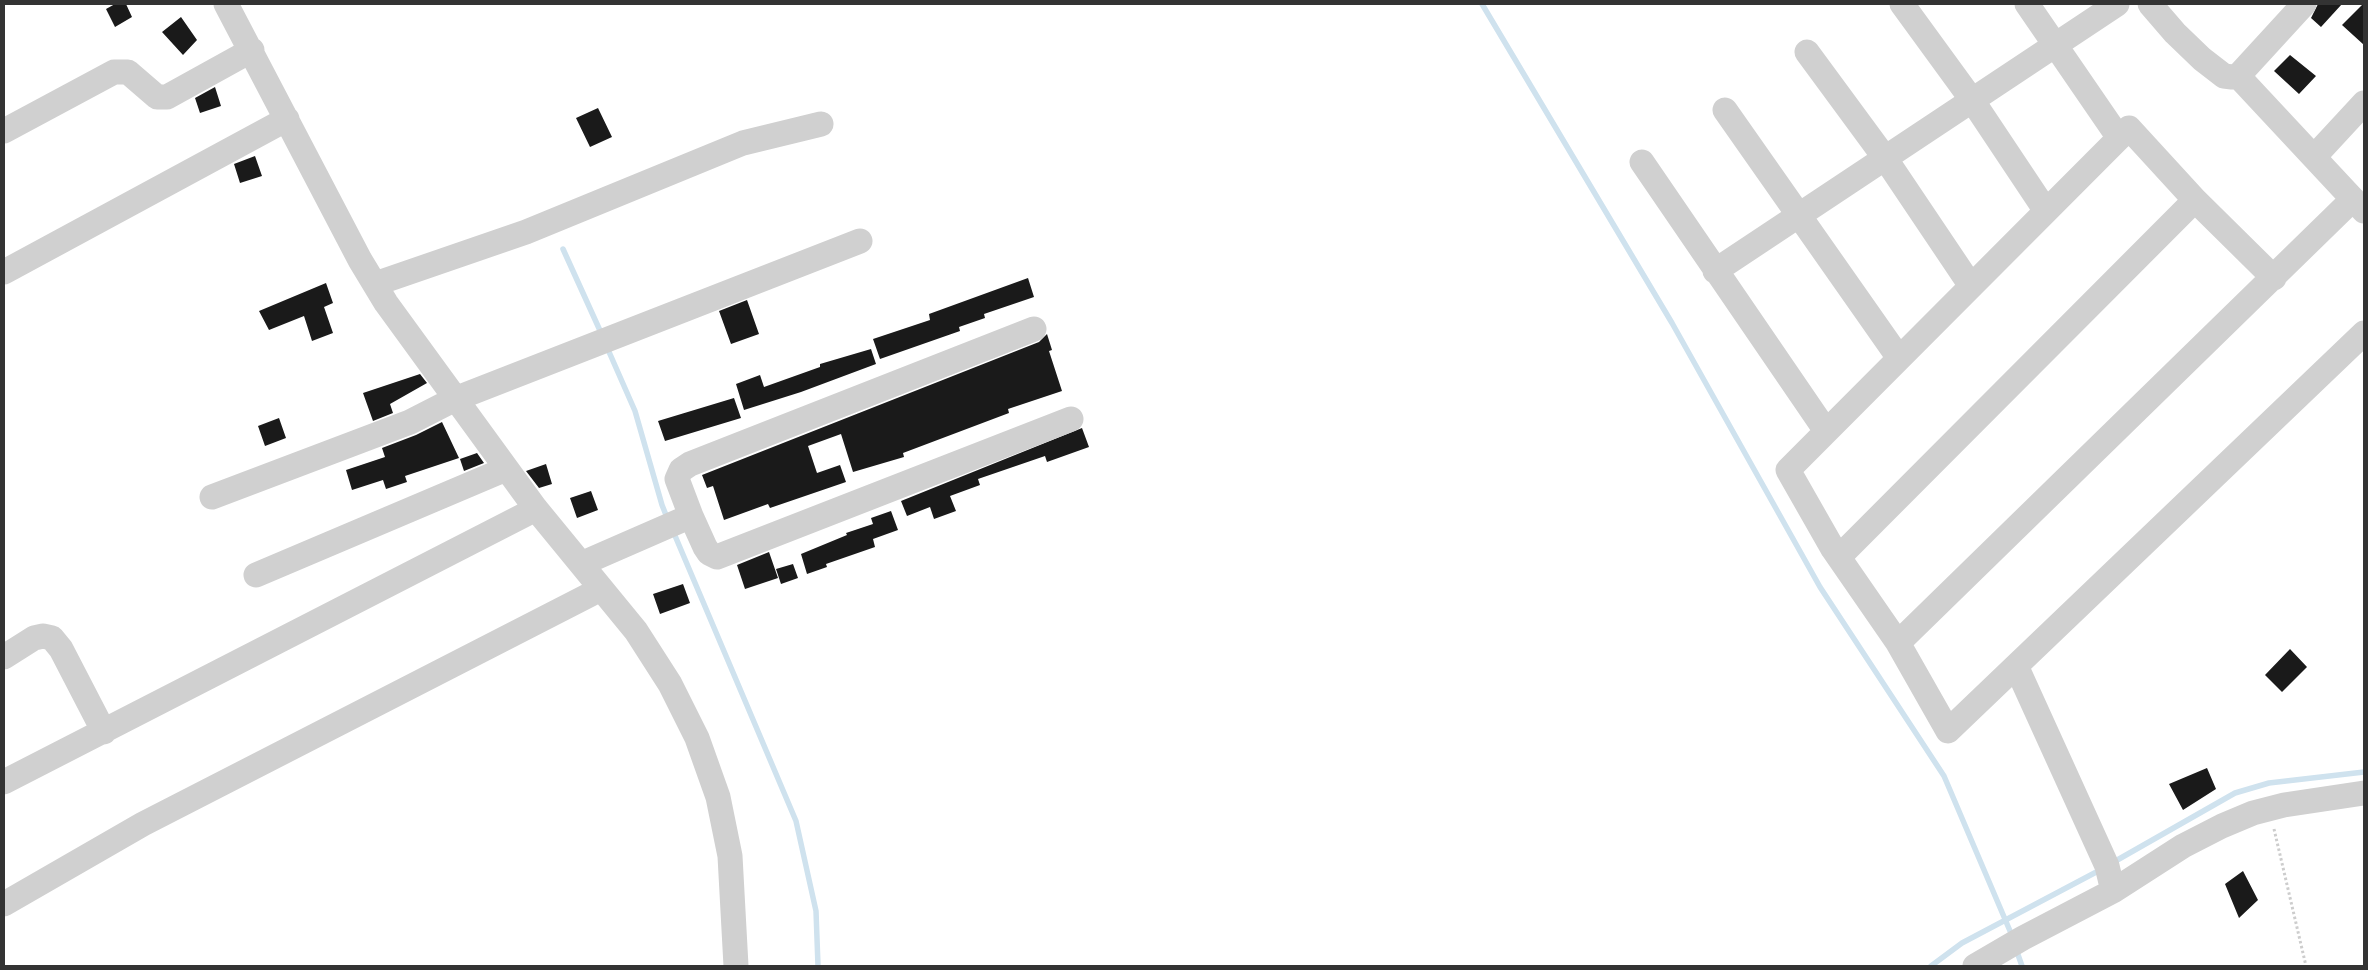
<!DOCTYPE html>
<style>
body{margin:0}
#map{position:relative;width:2368px;height:970px;overflow:hidden;background:#fff;font-family:"DejaVu Sans",sans-serif}
canvas{display:block}
.frame{position:absolute;inset:0;border:5px solid #333;pointer-events:none}
</style>
<div id="map">
<canvas width="2368" height="970"></canvas>
<div class="frame"></div>
</div>
<script>
const ctx = document.querySelector('canvas').getContext('2d');
ctx.lineJoin = 'round';
const shape = rows => new Path2D(rows.map(r => 'M' + r).join(''));
function stroke(path, color, width, dash) { ctx.strokeStyle = color; ctx.lineWidth = width; ctx.lineCap = dash ? 'butt' : 'round'; ctx.setLineDash(dash || []); ctx.stroke(path); }
function fill(path, color) { ctx.fillStyle = color; ctx.fill(path, 'evenodd'); }
const stream = shape([
 [1482,4,1672,323,1820,587,1944,776,2013,938],
 [563,249,602,335],
 [606,345,635,411,662,505,668,520],
 [673,531,796,821,816,911,818,966],
 [2112,863,2235,793,2269,783,2364,772],
 [2016,949,2022,966],
 [1931,966,1962,943,2102,869]
]);
const building = shape([
 [115,4,126,4,132,17,115,27,106,9],
 [2318,4,2342,4,2321,27,2311,18],
 [2363,4,2364,4,2364,45,2342,25],
 [181,17,197,40,183,55,162,32],
 [2290,55,2316,76,2299,94,2274,71],
 [215,87,221,106,200,113,195,98],
 [598,108,612,137,590,147,576,118],
 [255,156,262,176,240,183,234,164],
 [1028,278,1034,297,984,314,985,318,959,327,960,331,880,359,873,339,930,320,929,314],
 [326,283,333,303,324,307,333,333,312,341,304,316,269,330,259,311],
 [747,300,759,334,731,344,719,311],
 [1047,334,1052,350,1049,351,1062,391,1008,409,1009,413,903,453,904,457,853,472,841,434,808,446,817,473,840,465,846,482,770,508,768,504,724,520,713,486,707,488,702,475,1039,342],
 [871,349,876,364,801,392,744,410,736,384,760,375,764,387,820,367,820,364],
 [420,374,427,383,390,404,393,413,373,421,363,393],
 [734,398,741,418,665,441,658,421],
 [279,418,286,438,265,446,258,426],
 [442,422,459,458,405,476,407,482,386,489,383,480,352,490,346,470,385,457,382,448,416,435],
 [1082,428,1089,447,1047,462,1045,456,978,479,980,485,950,496,956,511,934,519,930,507,907,516,901,501],
 [477,453,484,463,464,471,460,459],
 [546,464,552,484,539,488,526,471],
 [591,491,598,510,577,518,570,498],
 [891,511,898,530,873,539,875,547,826,564,827,567,807,574,801,554,847,535,846,533,873,524,871,518],
 [769,552,778,578,745,589,737,565],
 [793,564,798,578,781,584,776,569],
 [683,584,690,603,660,614,653,594],
 [2290,649,2307,667,2282,692,2265,675],
 [2207,768,2216,789,2183,810,2169,784],
 [2243,871,2258,900,2239,918,2225,884]
]);
const path = shape([
 [2274,829,2306,966]
]);
const minor = shape([
 [226,4,360,260,386,303,536,509,636,631,670,684,697,738,718,797,730,856,736,966],
 [1902,4,1972,100,2046,211],
 [2027,4,2119,138],
 [2150,4,2175,33,2202,59,2224,76,2232,77,2238,76,2304,4],
 [1807,52,1885,158,1971,286],
 [2238,76,2364,211],
 [1725,110,1899,358],
 [4,131,114,72,128,72,157,97,167,97,252,50],
 [2314,157,2364,103],
 [1642,162,1826,431],
 [1715,271,2117,4],
 [4,272,287,119],
 [2274,278,2195,200,2129,128,1788,470,1833,549,1898,643,1948,731,2364,333],
 [375,284,526,232,743,143,821,124],
 [1034,329,690,464,681,470,677,479,691,516,705,547,709,553,717,557,1071,419],
 [212,497,410,422,455,399,860,241],
 [1839,557,2195,200],
 [581,564,691,516],
 [256,575,506,469],
 [1898,643,2353,199],
 [4,657,34,638,43,636,52,638,61,649,104,732],
 [2017,668,2107,866,2113,891],
 [4,782,536,509],
 [4,904,143,824,601,589],
 [1975,966,2023,938,2113,891,2183,846,2222,826,2253,813,2284,805,2364,793]
]);
stroke(stream, '#cfe2ee', 5.5);
fill(building, '#1a1a1a');
stroke(path, '#cdcdcd', 3, [2.5, 2.5]);
stroke(minor, '#d0d0d0', 25);
</script>
